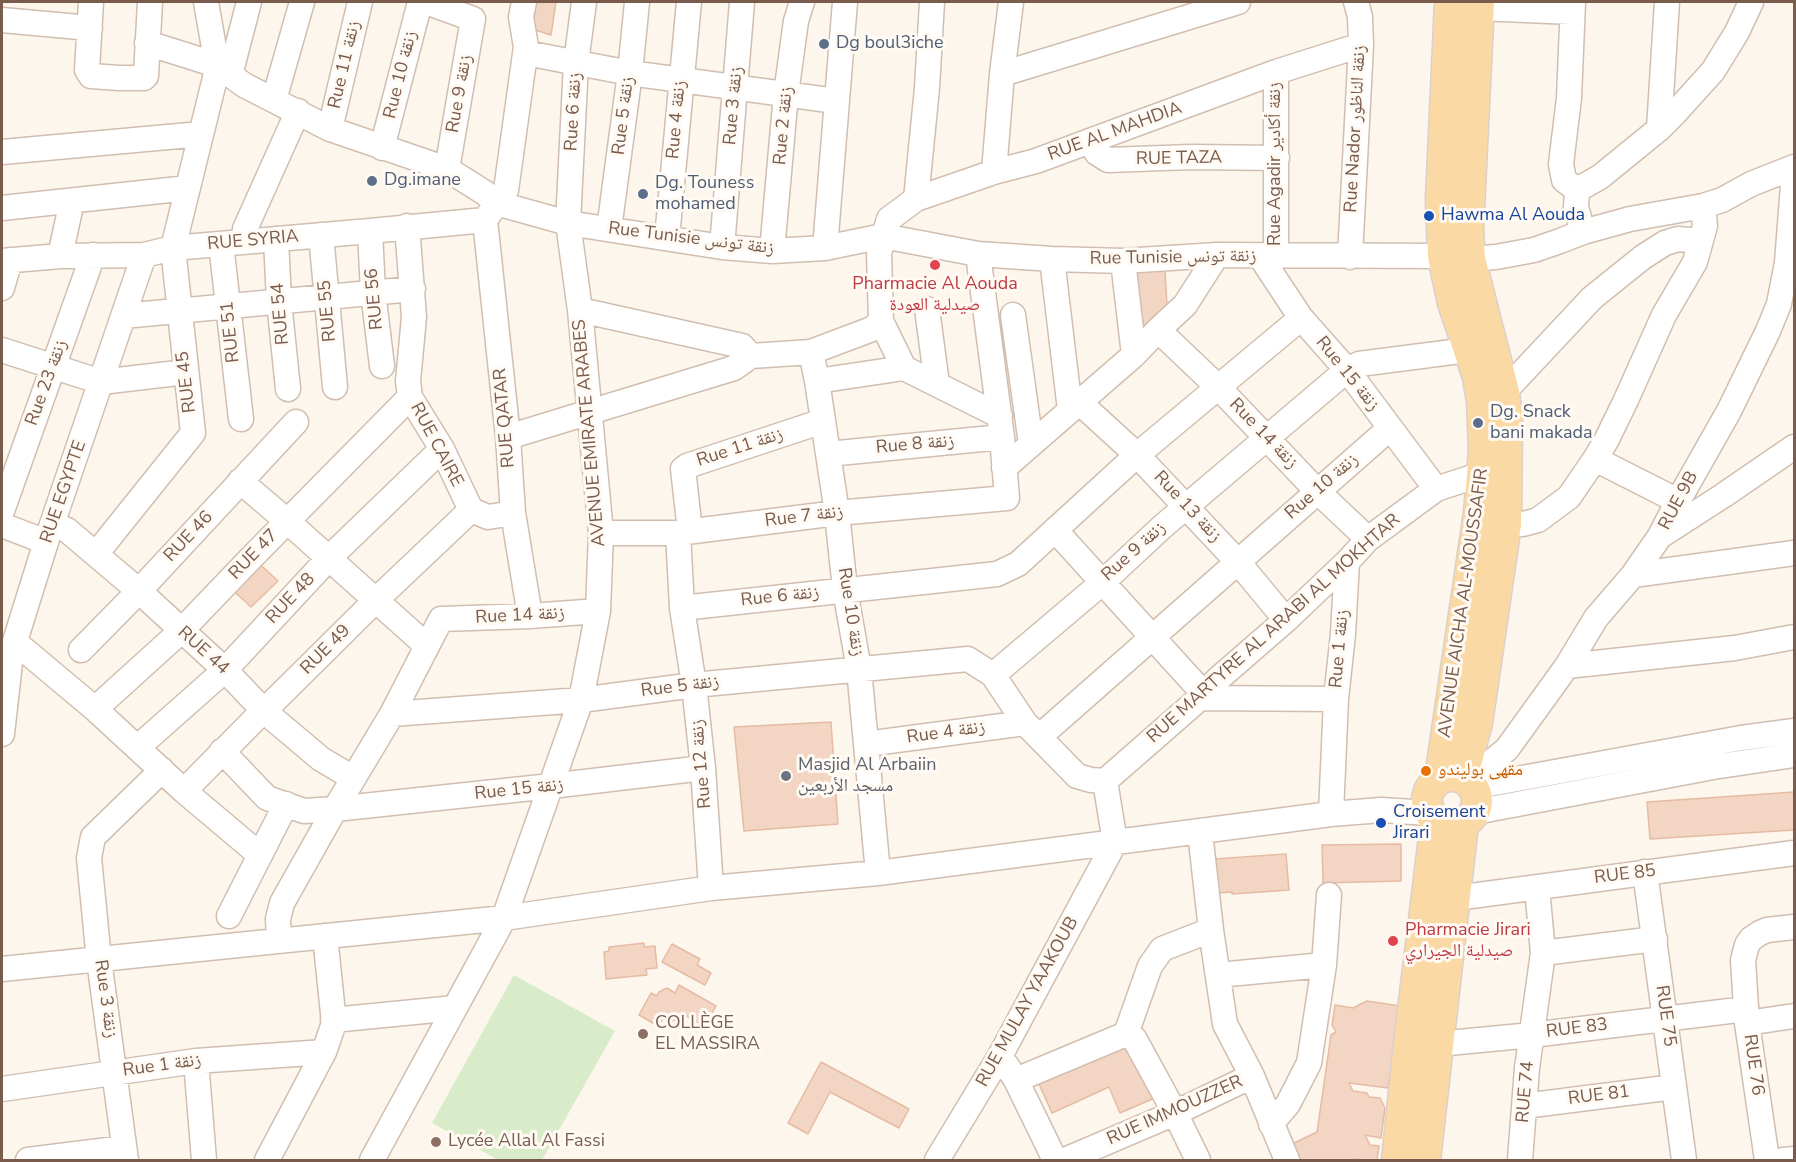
<!DOCTYPE html>
<meta charset="utf-8">
<style>
body{margin:0}
#map{position:relative;width:1796px;height:1162px;overflow:hidden;background:#fdf6ec;font-family:"Nunito Sans",sans-serif}
canvas{display:block}
.frame{position:absolute;inset:0;border:3px solid #7a5c4d;pointer-events:none}
</style>
<div id="map">
<canvas width="1796" height="1162"></canvas>
<div class="frame"></div>
</div>
<script>
const ctx = document.querySelector('canvas').getContext('2d');
ctx.lineJoin = 'round';
function fill(path, color) { ctx.fillStyle = color; ctx.fill(path, 'evenodd'); }
const shape = rows => new Path2D(rows.map(r => 'M' + r).join(''));
function stroke(path, color, width, dash) { ctx.strokeStyle = color; ctx.lineWidth = width; ctx.lineCap = dash ? 'butt' : 'round'; ctx.setLineDash(dash || []); ctx.stroke(path); }
function write(font, color, halo, rows, align = 'center') {
  ctx.font = font + ' "Nunito Sans","Noto Naskh Arabic",sans-serif'; ctx.lineWidth = 6; ctx.setLineDash([]); ctx.textBaseline = 'middle'; ctx.strokeStyle = halo; ctx.fillStyle = color; for (const [text, x, y, turn = 0] of rows) {
    ctx.save(); ctx.translate(x, y); ctx.rotate((+turn || 0) * Math.PI / 180); ctx.textAlign = isNaN(turn) ? turn : align; if (halo) ctx.strokeText(text, 0, 0); ctx.fillText(text, 0, 0); ctx.restore();
  }
}
const green = shape([
 [514,975,615,1031,542,1160,498,1160,432,1123]
]);
const building = shape([
 [527,2,556,2,551,35,529,28,527,2],
 [1137,270,1165,270,1167,307,1140,329,1137,270],
 [252,557,278,581,251,607,227,585,252,557],
 [831,722,838,824,744,831,734,727,831,722],
 [1794,792,1794,830,1650,839,1647,802,1794,792],
 [1401,844,1401,881,1323,883,1322,845,1401,844],
 [1286,854,1289,890,1232,894,1232,892,1217,893,1214,859,1286,854],
 [644,943,644,947,655,946,657,968,646,969,647,975,606,979,604,952,609,951,609,947,644,943],
 [672,944,700,959,697,965,711,973,705,985,662,962,672,944],
 [679,985,716,1006,705,1026,681,1013,678,1019,670,1022,663,1018,658,1026,639,1015,651,993,657,996,659,992,667,988,675,993,679,985],
 [1367,1001,1400,1006,1388,1088,1349,1083,1353,1091,1367,1093,1369,1097,1380,1098,1385,1108,1381,1138,1365,1135,1370,1145,1379,1146,1377,1160,1354,1160,1353,1159,1353,1160,1300,1160,1292,1144,1317,1132,1331,1035,1336,1032,1332,1025,1335,1005,1353,1008,1367,1001],
 [1131,1042,1157,1097,1120,1113,1109,1087,1052,1113,1039,1084,1131,1042],
 [821,1062,909,1109,899,1128,830,1092,808,1134,788,1123,821,1062]
]);
const minor = shape([
 [91,2,87,70,91,76,119,78,144,78,146,76,150,2],
 [206,2,217,65,244,85,330,129,447,169,485,193,496,203,568,223,722,247,772,251,825,248,883,236,978,254,1052,259,1123,261,1217,255,1443,256,1470,259,1496,257,1534,250,1560,241,1583,232,1630,219,1703,206,1722,200,1751,184,1794,167],
 [426,2,473,19,447,169],
 [1573,2,1569,98,1561,164,1564,180,1577,190],
 [1479,8,1572,12],
 [2,20,90,28],
 [526,53,630,73,836,101],
 [1276,72,1276,256],
 [1002,74,1238,2],
 [230,75,249,2],
 [274,100,302,2],
 [330,129,360,2],
 [1659,129,1667,2],
 [1089,141,1097,153,1108,160,1191,157,1277,158],
 [382,148,420,2],
 [2,152,201,134],
 [994,172,1002,74,1011,2],
 [916,199,927,88,932,2],
 [2,208,188,188],
 [485,220,508,437,513,513,530,616],
 [407,226,414,317,408,381,410,397,442,449,471,510,488,517,513,513],
 [609,229,630,73,637,2],
 [370,231,373,292,382,366],
 [1583,232,1576,207,1577,190,1600,177,1659,129,1675,113,1713,71,1737,32,1751,2],
 [321,235,335,387],
 [667,238,689,2],
 [276,239,279,301,288,389],
 [244,242,245,229,298,111],
 [221,244,241,419],
 [722,247,742,2],
 [825,248,845,2],
 [772,251,786,94,796,21,802,2],
 [60,256,72,201],
 [1260,256,1301,318,1347,370,1436,489],
 [1350,257,1361,45,1360,17,1356,2],
 [1052,259,1070,410],
 [2,261,60,256,144,255,173,248,370,231,485,220,506,190,526,47,521,17,524,2],
 [1123,261,1134,355],
 [2,288,10,260],
 [927,309,937,384],
 [580,310,742,346,751,356],
 [1013,315,1031,444],
 [123,316,413,289],
 [1158,330,1219,388,1317,491,1368,539],
 [2,350,101,382,186,372],
 [811,352,817,381,837,513,845,590,859,669,878,873],
 [817,381,904,368],
 [1504,392,1592,298,1643,257,1665,243,1678,239,1700,241],
 [1079,402,1137,455,1238,562,1286,620],
 [1000,416,904,368,881,321,879,253,889,219,916,199,994,172,1036,161,1276,72,1361,45],
 [508,437,734,368,751,356,811,352,872,329,881,321],
 [828,454,1002,437],
 [1595,459,1678,501],
 [1004,468,1134,355,1158,330,1185,305,1217,255],
 [240,481,287,521,427,646],
 [2,511,93,255],
 [1489,523,1523,524,1538,520,1569,497,1595,459,1606,441,1626,400,1664,315,1695,262,1705,226,1703,206],
 [53,524,67,530,139,591,225,670,264,711,321,759,353,778],
 [2,525,46,542],
 [1055,530,1204,694],
 [690,531,683,469,687,466,823,421],
 [601,533,678,533,837,513,1007,498,1002,437,978,254],
 [678,533,682,608,694,685,703,768,711,888],
 [1662,535,1724,495,1794,447],
 [96,554,193,433,173,248,215,78,217,65,147,43],
 [1633,575,1794,553],
 [682,608,997,574,1018,564,1137,455,1301,318],
 [15,642,95,709,184,791,260,855],
 [81,650,139,591,296,422],
 [1567,666,1735,648,1794,637],
 [993,675,1103,582,1162,527,1347,370,1359,364,1468,350],
 [1200,698,1336,699],
 [95,709,181,631,251,558,410,397],
 [392,714,581,700,694,685,968,659,993,675,1025,723,1077,776,1091,780,1105,781,1115,842,1000,1056,937,1160],
 [2,734,11,654,46,542,144,255],
 [1039,737,1390,428],
 [866,744,1025,723],
 [138,747,225,670,329,558,442,449],
 [222,751,267,798,304,811,335,809,551,786,703,768],
 [1105,781,1200,698,1218,679,1286,620,1347,562,1368,539,1436,489,1482,474],
 [1468,781,1507,749,1567,666,1596,618,1633,575,1660,536,1678,501,1729,411,1768,331,1779,304,1787,263,1794,172],
 [1473,787,1741,738,1794,731],
 [184,791,256,718,264,711,376,600,471,510],
 [1475,812,1713,767,1794,755],
 [1331,814,1336,699,1343,634,1347,562],
 [1200,832,1211,930,1225,1024,1252,1076,1287,1160],
 [1645,872,1684,1160],
 [1456,898,1794,853],
 [229,916,286,804],
 [279,941,278,919,282,903,335,809,392,714,441,619,530,616,598,611],
 [1543,953,1655,939],
 [2,969,504,918,711,888,878,873,1331,814,1381,810,1429,813],
 [1218,975,1324,965],
 [333,1020,455,1008],
 [1747,1023,1794,1016],
 [1126,1034,1150,966,1162,949,1211,930],
 [1420,1043,1438,1044,1532,1035,1746,1009],
 [196,1061,204,1160],
 [1007,1066,1016,1080,1055,1160],
 [1016,1080,1126,1034,1134,1038,1175,1113,1198,1160],
 [2,1089,196,1061,324,1052],
 [1524,1106,1674,1087],
 [1271,1124,1288,1104,1309,1063,1324,965,1329,895],
 [28,1160,124,1148],
 [126,1160,99,960,89,858,93,837,162,770],
 [267,1160,324,1052,334,1023,325,936],
 [372,1160,504,918,581,700,598,611,601,533,580,310,568,223,576,63,584,2],
 [1065,1160,1175,1113,1252,1076],
 [1520,1160,1527,1068,1543,953,1538,899],
 [1767,1160,1747,1023,1743,960,1747,945,1751,939,1760,933,1767,930,1794,927],
 [1783,1160,1794,1159]
]);
const major = shape([
 '1427 801a25 25 0 1 1 50 0a25 25 0 1 1-50 0Z',
 [1440,778,1479,513,1484,450,1482,402,1478,377,1453,303,1443,256,1441,199,1450,2],
 [1462,778,1477,723,1506,524,1507,419,1504,392,1470,259,1468,229,1479,2],
 [1397,1160,1409,1043,1436,821],
 [1425,1160,1463,824]
]);
const markers = [
 [824,44,6,"#5c6f8a"],
 [372,181,6,"#5c6f8a"],
 [643,194,6,"#5c6f8a"],
 [1429,216,6,"#1a4fb4"],
 [935,265,6,"#e0444e"],
 [1478,423,6,"#5c6f8a"],
 [1426,771,6,"#e8710a"],
 [786,776,6,"#6b7280"],
 [1381,823,6,"#1a4fb4"],
 [1393,941,6,"#e0444e"],
 [643,1034,6,"#8d6e63"],
 [436,1142,6,"#8d6e63"]
];
const serviceNames = [
 ["Dg boul3iche",836,44],
 ["Dg.imane",384,181],
 ["Dg. Touness",655,184],
 ["mohamed",655,205],
 ["Dg. Snack",1490,413],
 ["bani makada",1490,434]
];
const streetNames = [
 ["Rue 11 زنقة",345,65,-77],
 ["Rue 10 زنقة",401,75,-76],
 ["Rue 9 زنقة",460,94,-80],
 ["Rue 3 زنقة",734,106,-85],
 ["Rue 6 زنقة",574,112,-87],
 ["Rue 5 زنقة",624,116,-83],
 ["Rue 4 زنقة",677,120,-85],
 ["Rue 2 زنقة",784,126,-85],
 ["Rue Nador زنقة الناظور",1356,129,-87],
 ["RUE AL MAHDIA",1115,132,-20],
 ["RUE TAZA",1179,159,-1],
 ["Rue Agadir زنقة أكادير",1276,164,-90],
 ["Rue Tunisie زنقة تونس",691,239,7],
 ["RUE SYRIA",253,241,-5],
 ["Rue Tunisie زنقة تونس",1173,258,-1],
 ["RUE 56",375,299,-95],
 ["RUE 55",328,311,-95],
 ["RUE 54",281,314,-95],
 ["RUE 51",231,332,-96],
 ["Rue 15 زنقة",1347,374,51],
 ["RUE 45",187,382,-97],
 ["Rue 23 زنقة",47,383,-70],
 ["RUE QATAR",505,418,-95],
 ["AVENUE EMIRATE ARABES",590,433,-95],
 ["Rue 14 زنقة",1263,434,46],
 ["RUE CAIRE",436,445,62],
 ["Rue 8 زنقة",915,445,-5],
 ["Rue 11 زنقة",740,448,-18],
 ["Rue 10 زنقة",1322,487,-41],
 ["RUE EGYPTE",64,492,-71],
 ["RUE 9B",1679,501,-62],
 ["Rue 13 زنقة",1187,507,47],
 ["Rue 7 زنقة",804,517,-7],
 ["RUE 46",189,537,-47],
 ["Rue 9 زنقة",1134,552,-42],
 ["RUE 47",254,555,-46],
 ["Rue 6 زنقة",780,597,-6],
 ["RUE 48",291,599,-47],
 ["AVENUE AICHA AL-MOUSSAFIR",1464,603,-82],
 ["Rue 10 زنقة",850,612,81],
 ["Rue 14 زنقة",520,616,-3],
 ["RUE MARTYRE AL ARABI AL MOKHTAR",1274,629,-42],
 ["Rue 1 زنقة",1340,649,-85],
 ["RUE 49",326,650,-45],
 ["RUE 44",203,651,42],
 ["Rue 5 زنقة",680,687,-7],
 ["Rue 4 زنقة",946,733,-8],
 ["Rue 12 زنقة",702,764,-95],
 ["Rue 15 زنقة",519,790,-6],
 ["RUE 85",1625,875,-7],
 ["Rue 3 زنقة",105,999,82],
 ["RUE MULAY YAAKOUB",1028,1002,-61],
 ["RUE 75",1665,1016,82],
 ["RUE 83",1577,1029,-7],
 ["RUE 76",1753,1065,82],
 ["Rue 1 زنقة",162,1066,-8],
 ["RUE 74",1526,1092,-85],
 ["RUE 81",1599,1096,-7],
 ["RUE IMMOUZZER",1175,1111,-24]
];
const transitNames = [
 ["Hawma Al Aouda",1441,216],
 ["Croisement",1393,813],
 ["Jirari",1393,834]
];
const healthNames = [
 ["Pharmacie Al Aouda",935,285],
 ["صيدلية العودة",935,306],
 ["Pharmacie Jirari",1405,931,"left"],
 ["صيدلية الجيراري",1405,952,"left"]
];
const worshipNames = [
 ["Masjid Al Arbaiin",798,766],
 ["مسجد الأربعين",798,787]
];
const foodNames = [
 ["مقهى بوليندو",1438,771]
];
const educationNames = [
 ["COLLÈGE",655,1024],
 ["EL MASSIRA",655,1045],
 ["Lycée Allal Al Fassi",448,1142]
];
fill(green, '#d8ecc9');
fill(building, '#f3d5c3');
stroke(building, '#e6bba3', 1.5);
stroke(minor, '#d1beb0', 27);
stroke(major, '#dad1cd', 33);
stroke(minor, '#fff', 24);
stroke(major, '#fbd9a5', 30);
for (const [x, y, r, color] of markers) { const dot = new Path2D(); dot.arc(x, y, r, 0, 2 * Math.PI); ctx.fillStyle = color; ctx.fill(dot); stroke(dot, '#fffaf3', 2); }
write('18px', '#4e5e75', '#fffaf3', serviceNames, 'left');
write('18px', '#7a5c4d', '#fffaf3', streetNames);
write('18px', '#164399', '#fffaf3', transitNames, 'left');
write('18px', '#be3a42', '#fffaf3', healthNames);
write('18px', '#5b616d', '#fffaf3', worshipNames, 'left');
write('18px', '#c56008', '#fffaf3', foodNames, 'left');
write('18px', '#785e54', '#fffaf3', educationNames, 'left');
</script>
